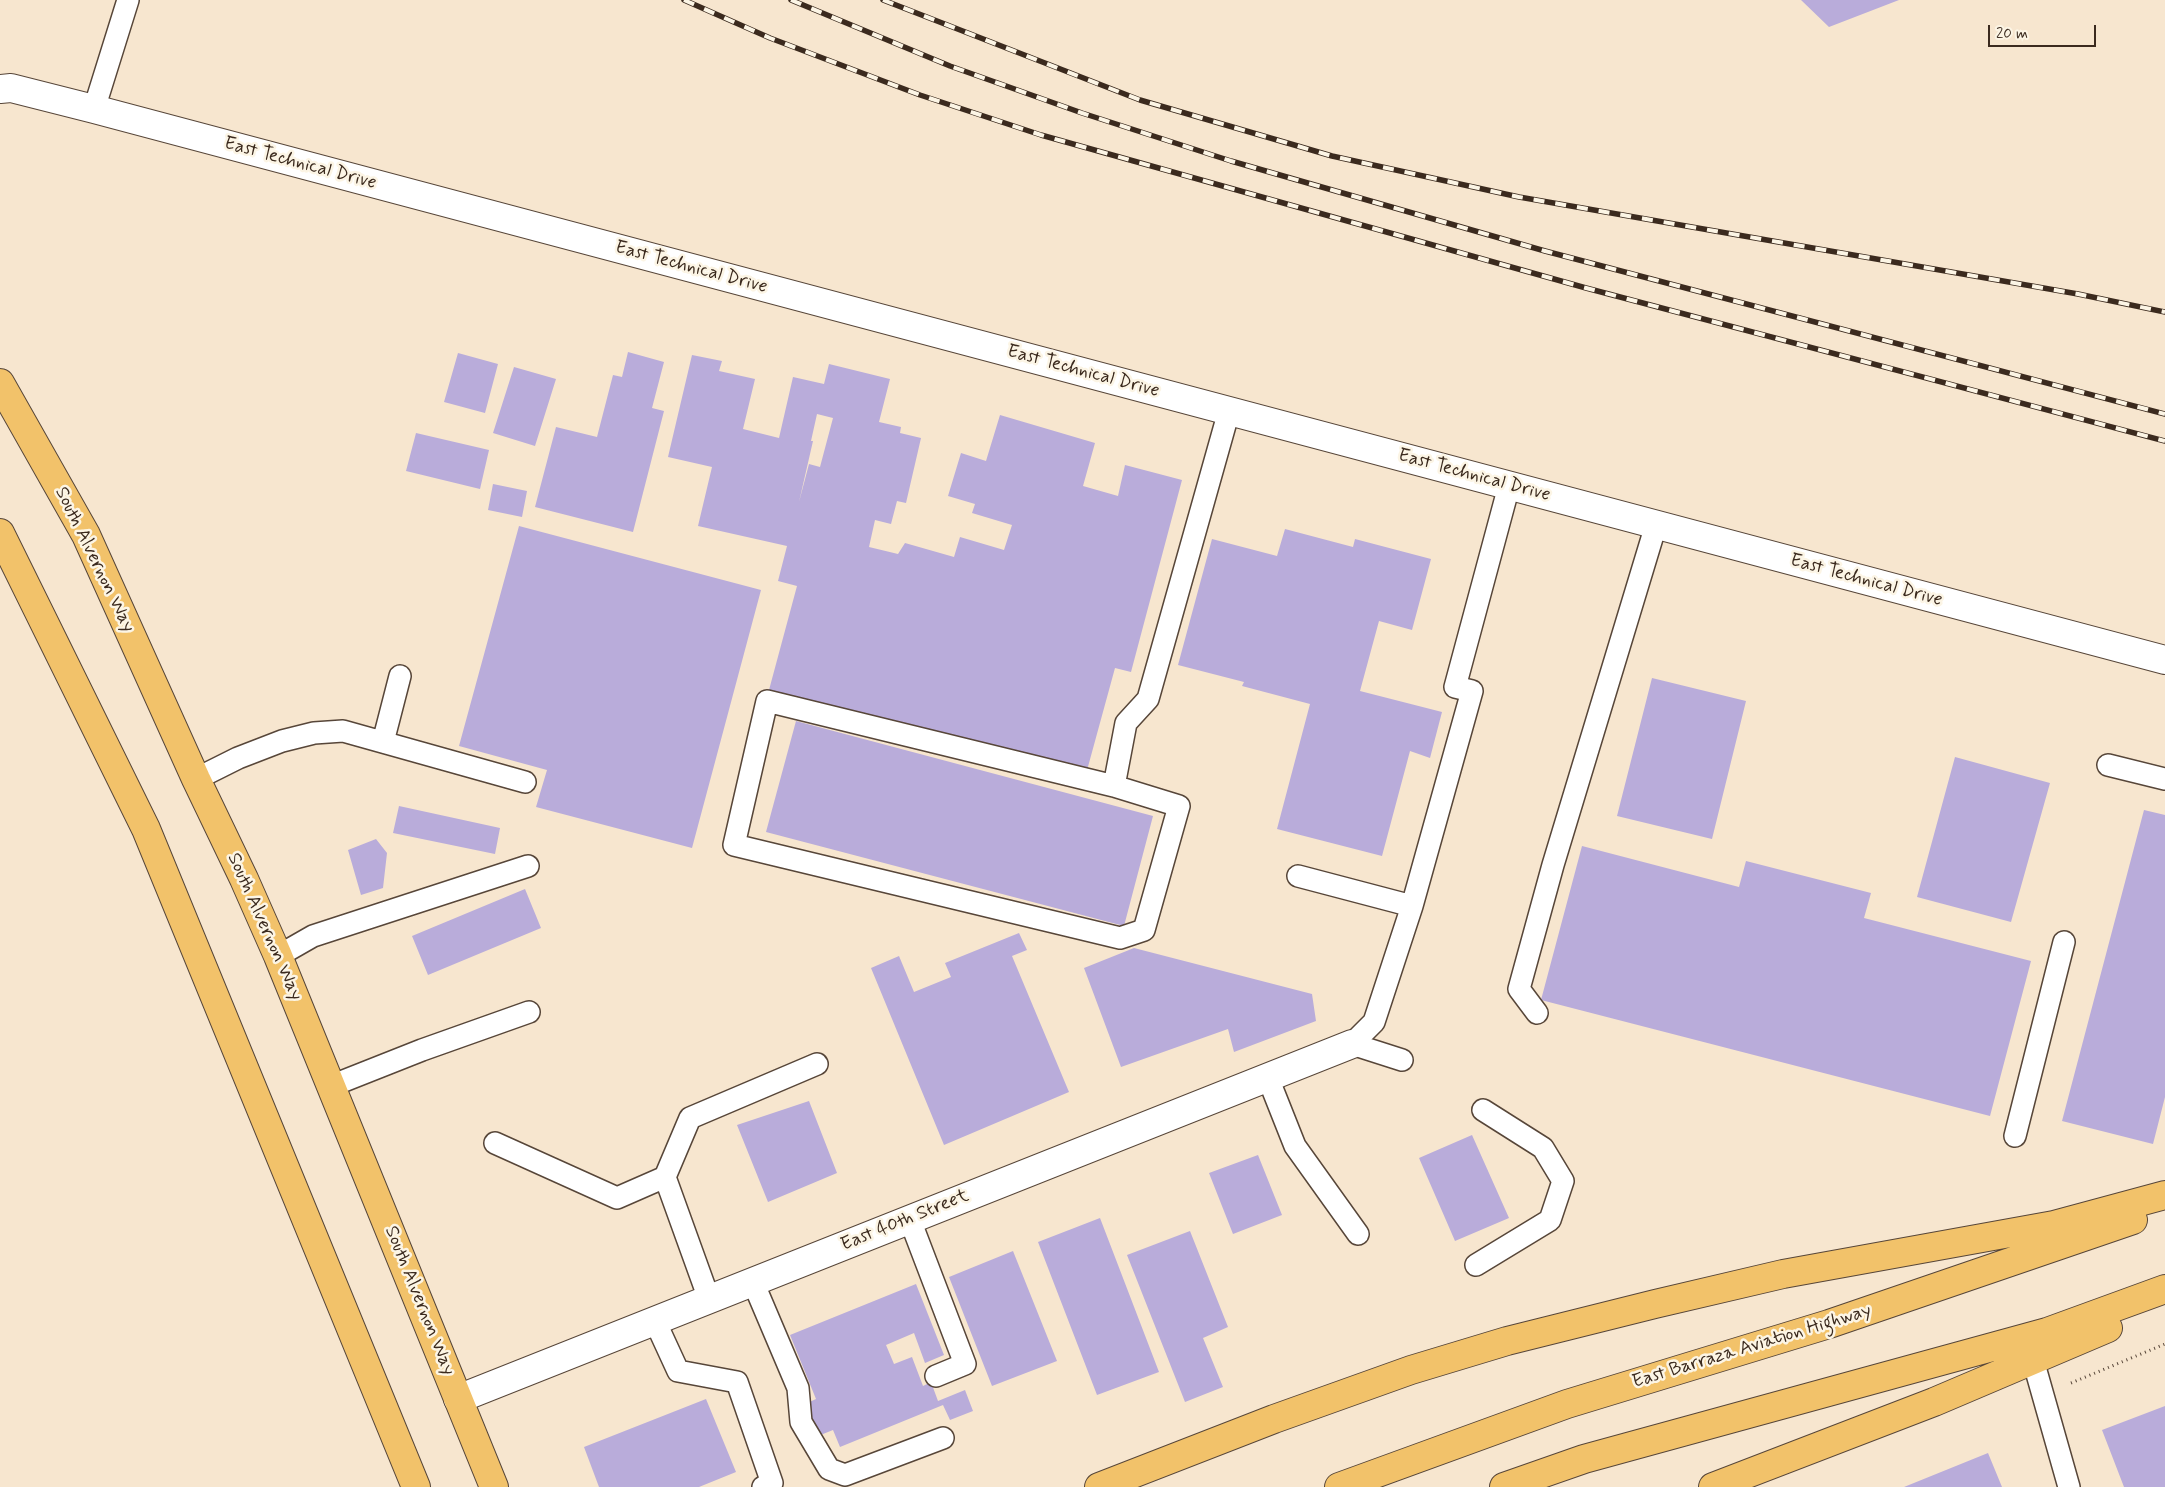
<!DOCTYPE html>
<style>
body{margin:0}
#map{position:relative;width:2165px;height:1487px;overflow:hidden;background:#f7e6cf;font-family:Mynerve,sans-serif}
canvas{display:block}
.scale{position:absolute;left:1988px;top:25px;width:108px;height:22px;box-sizing:border-box;border:2px solid #3b2a1e;border-top:0;padding-left:6px;font-size:15px;line-height:18px;white-space:nowrap;color:#3b2a1e;-webkit-text-stroke:4px #fcf5e5;paint-order:stroke}
</style>
<div id="map">
<canvas width="2165" height="1487"></canvas>
<div class="scale">20 m</div>
</div>
<script>
const ctx = document.querySelector('canvas').getContext('2d');
ctx.lineJoin = 'round';
function fill(path, color) { ctx.fillStyle = color; ctx.fill(path, 'evenodd'); }
const shape = rows => new Path2D(rows.map(r => 'M' + r).join(''));
function stroke(path, color, width, dash) { ctx.strokeStyle = color; ctx.lineWidth = width; ctx.lineCap = dash ? 'butt' : 'round'; ctx.setLineDash(dash || []); ctx.stroke(path); }
function write(font, color, halo, rows, align = 'center') {
  ctx.font = font + ' Mynerve,sans-serif'; ctx.lineWidth = 5; ctx.setLineDash([]); ctx.textBaseline = 'middle'; ctx.strokeStyle = halo; ctx.fillStyle = color; for (const [text, x, y, turn = 0] of rows) {
    ctx.save(); ctx.translate(x, y); ctx.rotate((+turn || 0) * Math.PI / 180); ctx.textAlign = isNaN(turn) ? turn : align; if (halo) ctx.strokeText(text, 0, 0); ctx.fillText(text, 0, 0); ctx.restore();
  }
}
const building = shape([
 [1801,0,1899,0,1829,27],
 [628,352,664,362,652,408,664,411,633,532,535,507,556,427,597,437,613,375,622,377],
 [458,353,498,364,485,413,444,402],
 [692,355,722,361,719,371,755,379,743,429,779,438,793,377,824,384,829,364,890,379,879,422,901,427,900,433,921,438,906,503,897,501,891,524,875,520,869,547,898,554,905,543,954,557,960,537,1004,550,1012,525,972,513,975,504,948,496,961,453,986,461,1000,415,1095,443,1083,486,1118,496,1125,465,1182,480,1131,672,1115,668,1086,774,769,690,797,586,778,581,787,546,698,526,712,467,668,457],
 [817,414,833,418,820,467,809,464,799,502,813,441,811,441],
 [514,367,556,379,535,446,493,433],
 [416,433,489,450,480,489,406,471],
 [493,484,527,491,522,517,488,510],
 [519,526,761,590,692,848,536,807,547,770,459,746],
 [1285,529,1353,547,1355,539,1431,559,1412,630,1379,621,1360,691,1442,712,1430,758,1410,751,1382,856,1277,829,1310,704,1242,686,1244,682,1178,665,1212,539,1277,556],
 [1652,678,1746,701,1712,839,1617,816],
 [796,721,1153,816,1124,926,766,832],
 [1955,757,2050,783,2011,922,1917,897],
 [399,806,500,828,495,854,393,833],
 [2144,810,2165,815,2165,1097,2153,1144,2062,1121],
 [376,839,387,853,383,888,361,895,348,850],
 [1582,846,1739,887,1746,861,1871,893,1864,918,2031,961,1990,1116,1541,1000],
 [525,889,541,928,428,975,412,936],
 [1019,933,1027,950,1012,956,1069,1092,944,1145,871,968,899,956,914,992,951,977,945,963],
 [1134,948,1312,994,1316,1021,1234,1052,1228,1029,1121,1067,1084,968],
 [809,1101,837,1173,768,1202,737,1125],
 [1472,1135,1509,1218,1455,1241,1419,1158],
 [1258,1155,1282,1215,1233,1234,1209,1173],
 [1100,1218,1159,1372,1097,1395,1038,1242],
 [1190,1231,1228,1327,1203,1338,1223,1387,1185,1402,1127,1255],
 [1013,1251,1057,1361,992,1386,949,1277],
 [916,1284,944,1355,925,1363,914,1333,886,1345,894,1364,912,1357,923,1386,931,1382,938,1401,965,1390,973,1411,950,1420,943,1405,840,1447,833,1430,818,1436,805,1404,816,1399,790,1335],
 [706,1399,736,1472,699,1487,599,1487,584,1447],
 [2165,1406,2165,1487,2124,1487,2102,1430],
 [1988,1453,2002,1487,1904,1487]
]);
const path = shape([
 [2071,1383,2165,1344]
]);
const service = shape([
 [94,109,128,0],
 [383,742,400,676],
 [2108,765,2165,779],
 [196,779,238,758,282,741,314,733,343,731,525,782],
 [1114,786,767,701,734,845,1120,938,1144,930,1179,806,1114,786,1126,723,1148,699,1229,411],
 [1298,876,1412,906,1472,691,1455,687,1509,486],
 [278,956,313,936,528,866],
 [1537,1013,1519,989,1553,865,1656,525],
 [1402,1060,1352,1044,1374,1022,1412,906],
 [1268,1078,1295,1146,1358,1234],
 [331,1086,422,1050,529,1012],
 [2015,1136,2064,942],
 [495,1143,617,1198,665,1177],
 [910,1220,965,1364,936,1376],
 [1476,1265,1550,1220,1563,1181,1543,1148,1483,1110],
 [753,1282,798,1388,801,1422,829,1469,845,1475,943,1438],
 [709,1299,665,1177,690,1118,817,1064],
 [655,1321,678,1371,737,1382,772,1483,763,1487],
 [2033,1360,2069,1487]
]);
const minor = shape([
 [0,89,11,88,94,109,2165,660],
 [458,1399,1352,1044]
]);
const primary = shape([
 [0,383,86,535,196,779,244,879,278,956,494,1487],
 [0,533,146,829,416,1487],
 [1099,1487,1274,1419,1411,1370,1507,1341,1655,1304,1783,1274,2054,1225,2165,1195],
 [1339,1487,1567,1404,1829,1324,2133,1220],
 [1504,1487,1584,1459,2047,1332,2165,1289],
 [1713,1487,1934,1402,2108,1328]
]);
const rail = shape([
 [684,0,770,38,920,95,1041,135,1586,288,2165,441],
 [791,0,950,66,1082,113,1231,161,1545,251,2165,414],
 [883,0,1140,100,1332,156,1519,197,2078,294,2165,312]
]);
const streetNames = [
 ["East Technical Drive",300,164,15],
 ["East Technical Drive",691,268,15],
 ["East Technical Drive",1083,372,15],
 ["East Technical Drive",1474,476,15],
 ["South Alvernon Way",94,560,64],
 ["East Technical Drive",1866,581,15],
 ["South Alvernon Way",264,927,66],
 ["East 40th Street",905,1221,-22],
 ["South Alvernon Way",419,1301,68],
 ["East Barraza Aviation Highway",1752,1347,-17]
];
fill(building, '#b9acda');
stroke(service, '#574639', 24);
stroke(minor, '#574639', 30);
stroke(primary, '#574639', 30);
stroke(path, '#574639', 3, [1, 4]);
stroke(service, '#fff', 21);
stroke(minor, '#fff', 28);
stroke(primary, '#f2c26a', 28);
stroke(rail, '#3b2a1e', 5.5);
stroke(rail, '#fcf5e5', 4, [11]);
write('19px', '#3b2a1e', '#fcf5e5', streetNames);
</script>
